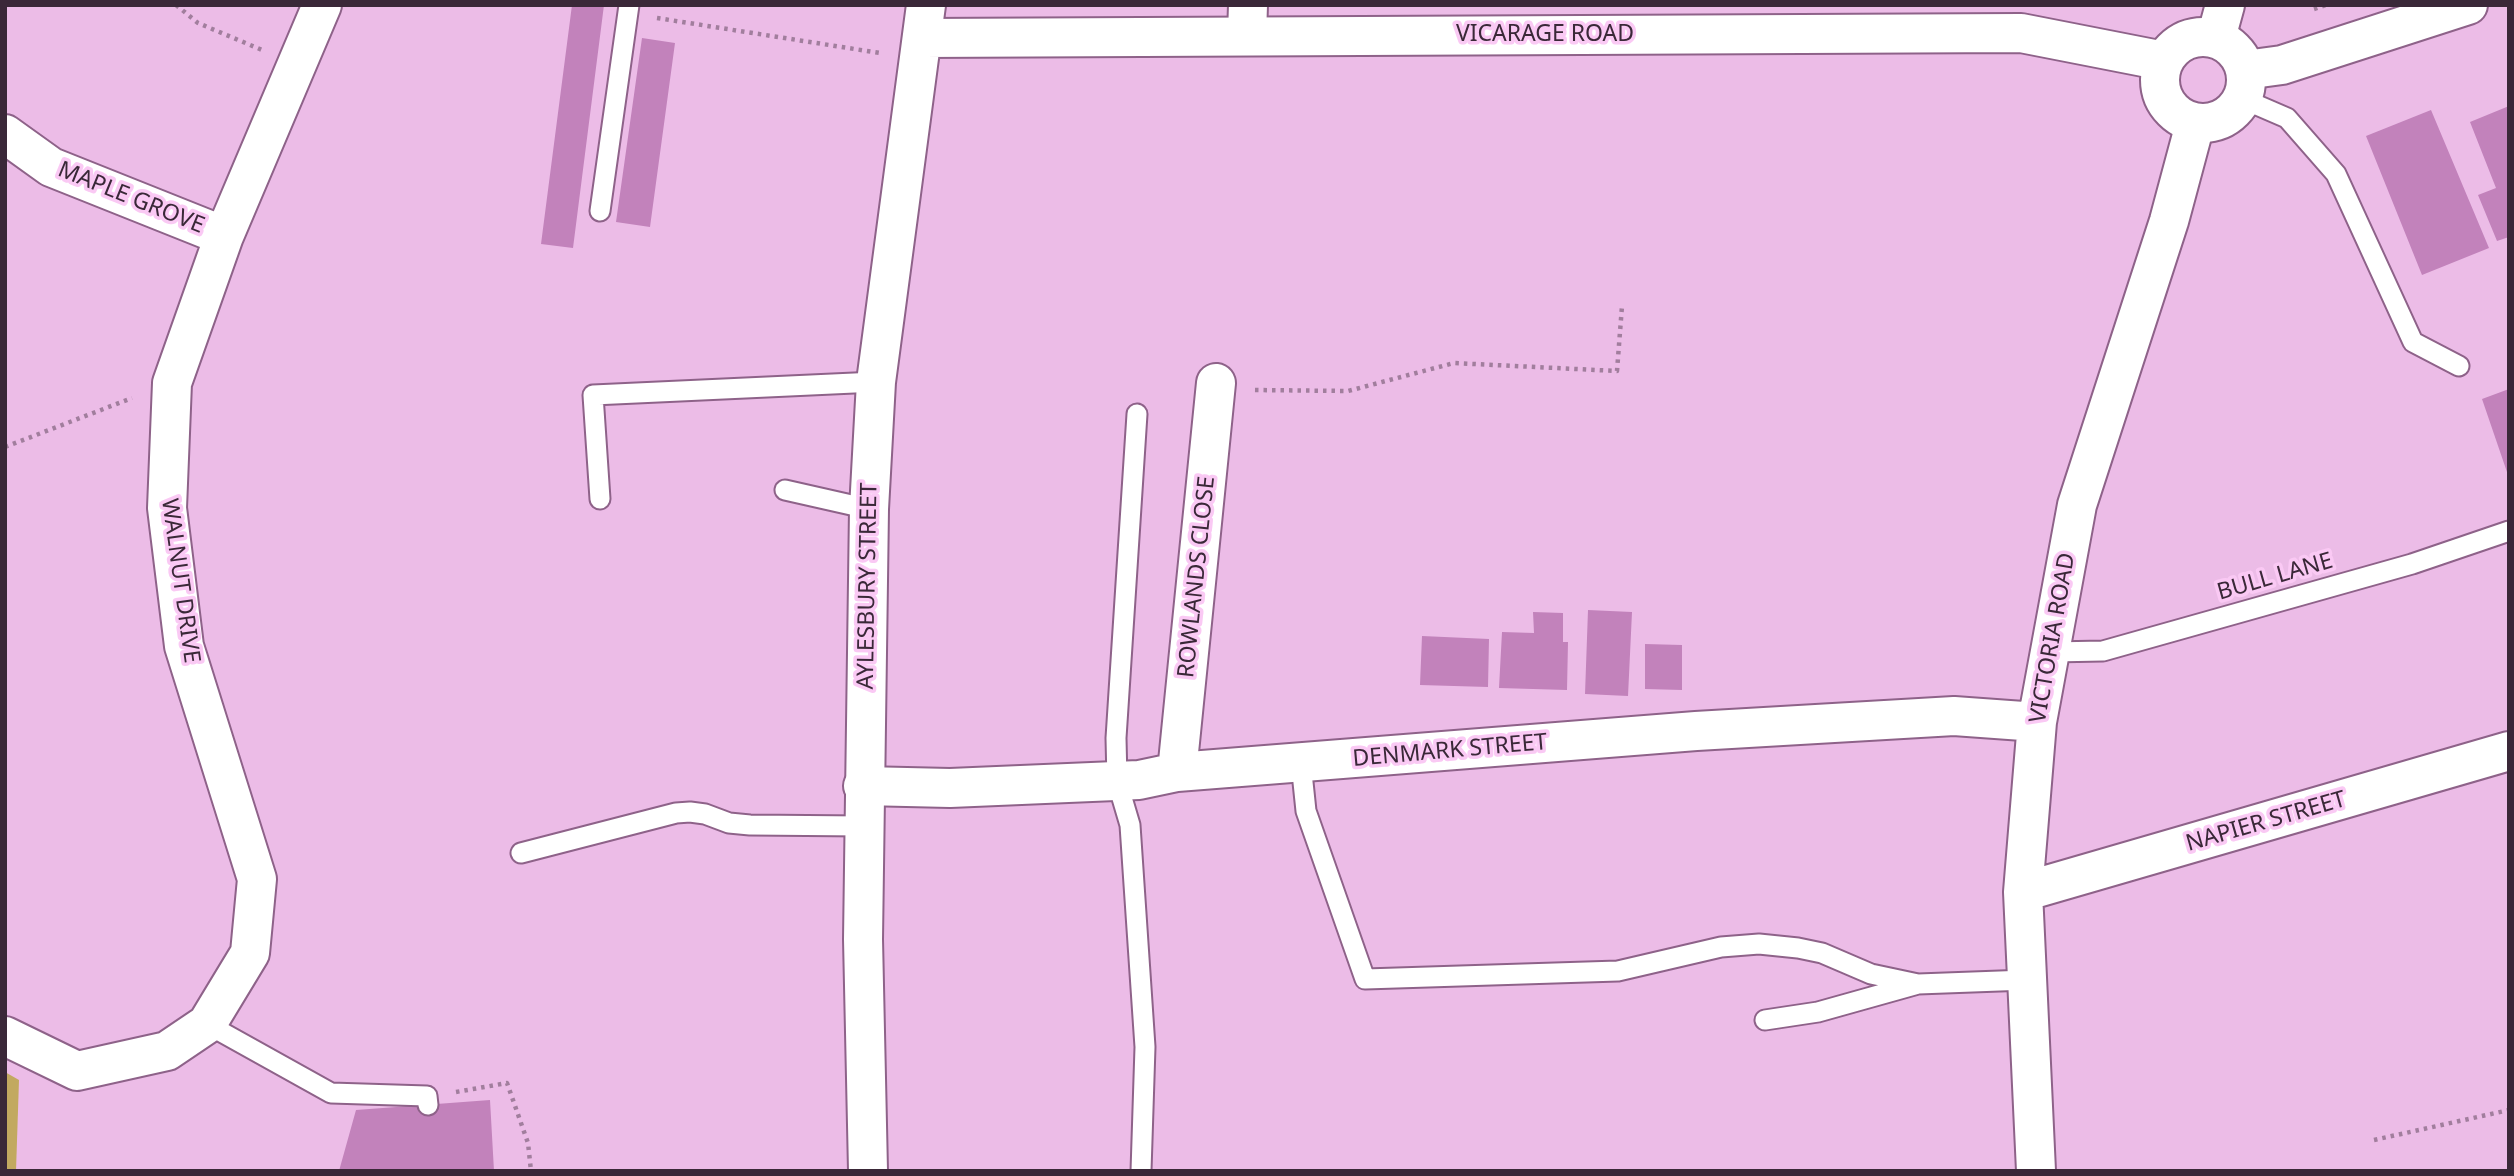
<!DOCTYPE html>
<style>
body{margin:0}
#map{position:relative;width:2514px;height:1176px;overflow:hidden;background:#ecbce7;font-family:"Noto Sans",sans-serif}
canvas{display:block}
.frame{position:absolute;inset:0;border:7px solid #3a2838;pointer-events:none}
</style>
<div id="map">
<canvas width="2514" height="1176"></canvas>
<div class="frame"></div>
</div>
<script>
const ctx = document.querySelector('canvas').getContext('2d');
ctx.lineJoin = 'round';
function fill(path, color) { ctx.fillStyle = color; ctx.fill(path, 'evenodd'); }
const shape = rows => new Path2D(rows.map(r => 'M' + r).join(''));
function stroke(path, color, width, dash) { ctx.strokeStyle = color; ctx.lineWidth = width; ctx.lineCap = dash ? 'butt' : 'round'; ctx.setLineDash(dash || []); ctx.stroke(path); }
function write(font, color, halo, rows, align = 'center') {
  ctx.font = font + ' "Noto Sans",sans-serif'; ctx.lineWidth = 7; ctx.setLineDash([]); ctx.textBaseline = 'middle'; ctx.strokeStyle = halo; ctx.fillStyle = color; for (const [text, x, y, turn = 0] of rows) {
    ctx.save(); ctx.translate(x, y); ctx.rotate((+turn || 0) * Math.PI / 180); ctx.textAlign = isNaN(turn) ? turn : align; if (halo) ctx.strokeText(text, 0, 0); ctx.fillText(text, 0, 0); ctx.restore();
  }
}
const green = shape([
 [5,1072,19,1080,16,1171,5,1171]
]);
const building = shape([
 [572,5,604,5,573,248,541,244],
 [642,38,675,43,650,227,616,222],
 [2509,106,2509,237,2497,241,2478,195,2496,188,2470,122],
 [2431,110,2489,248,2422,275,2366,136],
 [2509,389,2509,475,2508,475,2482,399],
 [1588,610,1632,612,1628,696,1585,694],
 [1533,612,1563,613,1563,642,1568,642,1567,690,1499,688,1502,632,1534,633],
 [1422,636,1489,639,1488,687,1420,685],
 [1645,644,1682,645,1682,690,1645,689],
 [490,1100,494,1171,339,1171,356,1110]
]);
const path = shape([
 [176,5,198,23,262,50],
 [2314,9,2326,5],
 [657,18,880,53],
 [1255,390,1348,391,1454,363,1617,371,1622,306],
 [5,447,132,398],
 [456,1092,507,1083,528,1143,531,1171],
 [2374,1140,2509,1110]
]);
const lane = shape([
 [2243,99,2287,118,2336,174,2413,342,2459,366],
 [600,211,629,5],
 [1137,414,1116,738,1117,781,1130,825,1145,1047,1141,1171],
 [785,490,869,509],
 [600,499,593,395,876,382],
 [2052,652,2103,651,2412,564,2509,531],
 [1301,763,1306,811,1365,979,1618,971,1721,947,1759,944,1798,948,1822,953,1871,974,1918,984],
 [521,853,676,813,690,812,705,814,729,823,750,825,863,826],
 [1765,1020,1818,1012,1918,984,2027,980],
 [207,1024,331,1093,427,1096,428,1105]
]);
const street = shape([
 [1247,35,1248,5],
 [2216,38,2225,5],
 [5,134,51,167,224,236],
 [1177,772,1216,383],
 [863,786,950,788,1139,780,1177,772,1696,731,1954,716,2037,722],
 [2023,892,2509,751],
 [5,1036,77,1071,167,1051,207,1024,250,953,257,879,184,646,167,508,172,383,224,236,322,5],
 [2036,1171,2023,892,2037,722,2077,505,2169,221,2195,124]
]);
const secondary = shape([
 '2160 80a43 43 0 1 1 86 0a43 43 0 1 1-86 0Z',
 [922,38,2021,33,2164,61],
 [2245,70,2282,65,2468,5],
 [868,1171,863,939,869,509,876,382,926,5]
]);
const streetNames = [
 ["VICARAGE ROAD",1545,34],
 ["MAPLE GROVE",131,198,22],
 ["ROWLANDS CLOSE",1197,577,-84],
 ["BULL LANE",2275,577,-16],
 ["WALNUT DRIVE",180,581,82],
 ["AYLESBURY STREET",868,586,-89],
 ["VICTORIA ROAD",2053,638,-80],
 ["DENMARK STREET",1450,751,-5],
 ["NAPIER STREET",2266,822,-16]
];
fill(green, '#c2a960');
fill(building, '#c282bb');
stroke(lane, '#8e6289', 23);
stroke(street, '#8e6289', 42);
stroke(secondary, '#8e6289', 42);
stroke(path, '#a17e9d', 4.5, [3.5, 5]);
stroke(lane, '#fff', 19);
stroke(street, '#fff', 38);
stroke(secondary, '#fff', 38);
write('23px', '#3a2838', '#fac9f4', streetNames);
</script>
